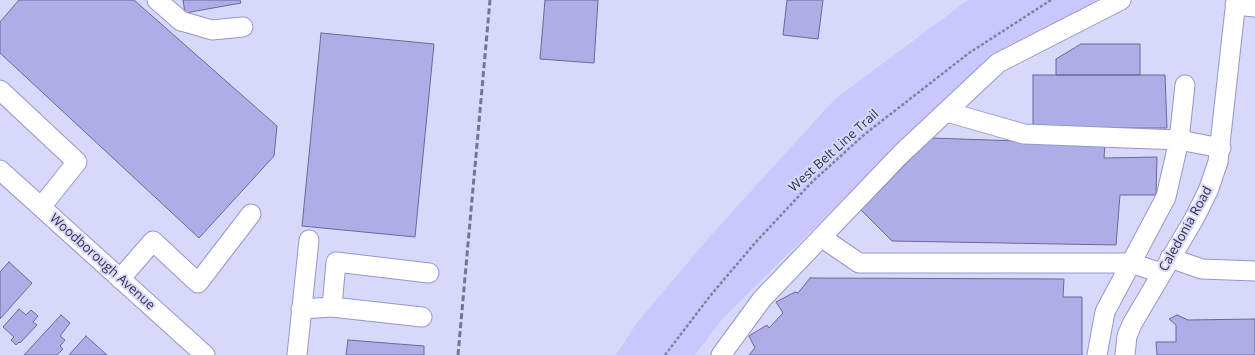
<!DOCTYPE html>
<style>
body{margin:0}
canvas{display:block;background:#d8d8fb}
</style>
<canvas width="1255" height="355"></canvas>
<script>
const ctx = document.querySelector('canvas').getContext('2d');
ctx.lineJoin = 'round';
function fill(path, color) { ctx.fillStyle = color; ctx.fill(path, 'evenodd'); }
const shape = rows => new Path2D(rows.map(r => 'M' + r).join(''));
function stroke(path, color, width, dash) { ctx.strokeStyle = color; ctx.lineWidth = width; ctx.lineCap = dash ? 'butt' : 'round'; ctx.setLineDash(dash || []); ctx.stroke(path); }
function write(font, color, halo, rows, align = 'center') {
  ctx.font = font + ' "Open Sans",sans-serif'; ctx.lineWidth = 4; ctx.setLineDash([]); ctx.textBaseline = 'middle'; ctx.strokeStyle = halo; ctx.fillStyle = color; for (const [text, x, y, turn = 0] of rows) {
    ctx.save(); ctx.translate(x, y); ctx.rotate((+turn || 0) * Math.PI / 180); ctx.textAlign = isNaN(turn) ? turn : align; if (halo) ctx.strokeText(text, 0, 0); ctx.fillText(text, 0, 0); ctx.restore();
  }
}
const green = shape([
 [968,0,1095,0,1084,10,1038,30,932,111,723,318,695,355,616,355,636,324,712,234,835,99]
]);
const building = shape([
 [19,0,134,0,277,126,274,156,199,238,0,53,0,22,19,0],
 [183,0,240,0,241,3,185,13,183,0],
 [545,0,598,0,594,63,540,59,545,0],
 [787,0,823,0,818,39,783,35,787,0],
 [321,33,434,44,415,237,302,226,321,33],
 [1081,44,1140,44,1140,75,1056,75,1056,59,1081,44],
 [1033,75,1165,75,1167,128,1033,128,1033,75],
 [931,138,1105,144,1104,158,1157,157,1156,195,1120,195,1116,245,892,241,861,210,931,138],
 [9,262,32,283,0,319,0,272,9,262],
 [810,278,1064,279,1063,297,1082,297,1082,355,749,355,755,348,749,336,767,325,769,328,783,313,776,302,795,292,798,293,810,278],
 [19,309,26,315,31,310,38,316,33,322,37,325,20,343,19,342,16,345,11,340,14,337,3,327,19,309],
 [61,315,70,323,60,336,65,340,60,346,63,349,57,355,24,355,61,315],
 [1177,315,1188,320,1255,319,1255,355,1157,355,1156,342,1176,342,1176,325,1169,319,1177,315],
 [86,336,107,355,69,355,86,336],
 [348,340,424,346,424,355,346,355,348,340]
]);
const path = shape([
 [665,355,710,296,755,243,812,182,865,134,969,53,1051,0]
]);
const minor = shape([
 [157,0,181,21,212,30,243,27],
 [1235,5,1255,7],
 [0,90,77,162,41,207],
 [947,112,1024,134,1179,140,1221,148],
 [0,170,205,355],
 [821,237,859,263,1131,263,1161,273],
 [1170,258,1202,269,1255,271],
 [120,279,153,241,198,283,251,214],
 [332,307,336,262,429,273],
 [301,309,332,307,422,317],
 [297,355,309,240],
 [721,355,762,299,901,154,998,63,1121,0],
 [1097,355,1105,312,1166,197,1179,140,1185,85],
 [1125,355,1127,336,1132,324,1194,219,1208,191,1218,162,1236,0]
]);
const rail = shape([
 [458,355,490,0]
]);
const streetNames = [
 ["West Belt Line Trail",834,151,-42],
 ["Caledonia Road",1186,229,-61],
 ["Woodborough Avenue",102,262,42]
];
fill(green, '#c8c8fe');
fill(building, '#aeade5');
stroke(building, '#6a699c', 1);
stroke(minor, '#9796cc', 21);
stroke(path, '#82819e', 2.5, [3, 2]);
stroke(minor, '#fff', 19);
stroke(rail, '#767591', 3, [6, 3]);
write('13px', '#333249', '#d8d8fb', streetNames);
</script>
